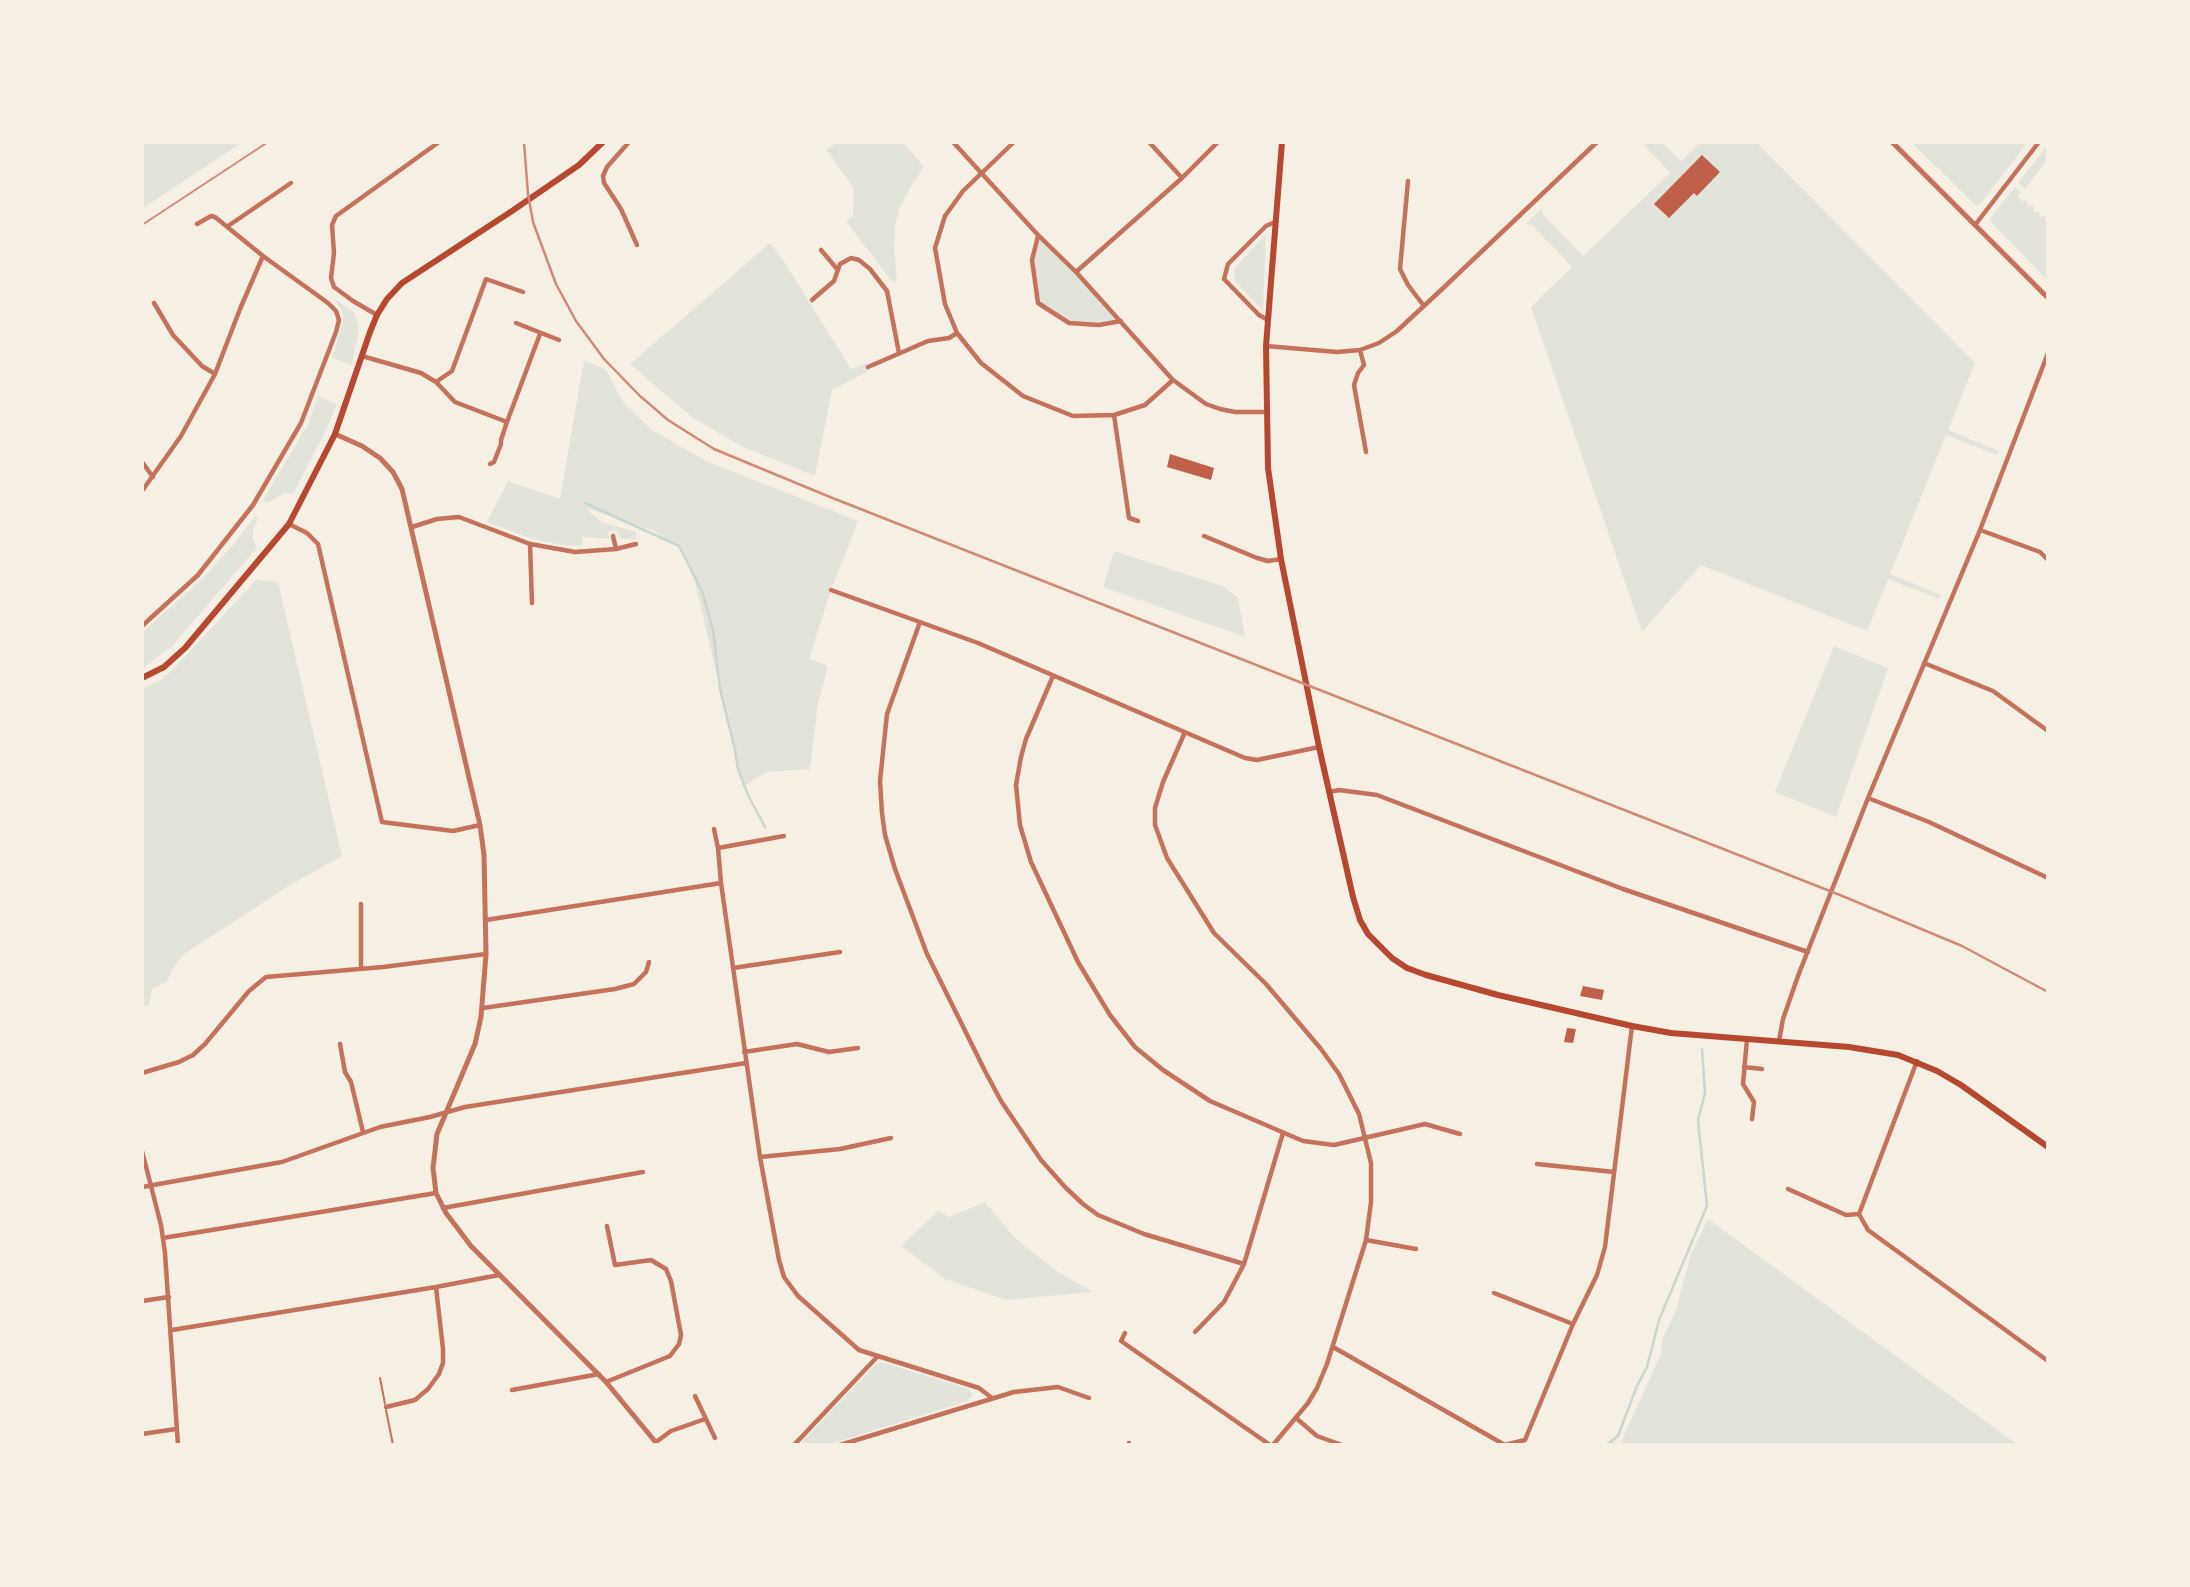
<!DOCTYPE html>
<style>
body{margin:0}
#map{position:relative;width:2190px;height:1587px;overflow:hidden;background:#f6efe4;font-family:"Open Sans",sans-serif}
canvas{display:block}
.frame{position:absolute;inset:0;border:144px solid #f6efe4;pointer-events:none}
</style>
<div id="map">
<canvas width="2190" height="1587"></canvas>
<div class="frame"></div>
</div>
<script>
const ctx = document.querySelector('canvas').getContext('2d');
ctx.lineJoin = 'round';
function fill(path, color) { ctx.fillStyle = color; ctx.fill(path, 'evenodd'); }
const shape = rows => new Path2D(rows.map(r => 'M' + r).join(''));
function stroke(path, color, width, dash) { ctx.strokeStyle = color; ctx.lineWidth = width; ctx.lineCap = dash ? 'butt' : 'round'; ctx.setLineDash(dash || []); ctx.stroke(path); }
const green = shape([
 [142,142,243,142,142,209],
 [838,142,903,142,924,167,912,184,900,207,895,226,894,248,897,280,893,283,846,221,853,216,854,188,826,150],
 [1641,142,1662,142,1681,161,1701,142,1756,142,1975,363,1948,430,1999,451,1997,455,1946,435,1890,574,1941,595,1939,599,1888,579,1867,631,1701,565,1642,632,1531,307,1572,267,1533,226,1526,224,1542,208,1543,214,1583,256,1670,173],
 [1911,142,2028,142,1981,203,1976,206],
 [2047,145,2048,159,2025,189,2018,183],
 [2015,187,2021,192,2017,196,2023,202,2026,200,2029,206,2033,205,2034,212,2039,212,2040,217,2045,216,2048,224,2048,281,1990,221,1991,217],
 [1266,233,1263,311,1234,279,1235,268],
 [1038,235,1121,321,1099,325,1069,323,1038,303,1032,260],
 [770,243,785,263,851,369,866,363,870,370,832,390,815,476,743,447,693,418,630,364],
 [332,297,354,312,359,328,352,365,332,358,344,319,341,309],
 [584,360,606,370,623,402,652,430,706,461,858,521,831,590,809,659,828,666,818,703,810,769,766,772,743,787,694,578,681,548,652,530,586,508,601,522,636,532,636,539,623,539,618,535,616,529,608,531,609,539,582,537,582,546,561,545,533,539,487,522,508,481,560,499],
 [318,396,337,404,326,430,293,494,285,493,268,503,263,500,307,426],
 [255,516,258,519,253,530,253,539,257,548,173,645,142,669,142,633,203,578,232,546],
 [1114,551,1225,587,1238,598,1245,637,1103,587],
 [256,580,278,582,342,856,288,886,183,955,173,968,167,981,152,989,149,1005,142,1006,142,689,162,679,180,662],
 [1834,646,1888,668,1836,817,1775,792],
 [985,1202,1015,1238,1055,1270,1093,1292,1006,1300,945,1279,901,1246,938,1211,949,1217],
 [1708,1219,2018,1445,1610,1445,1612,1441,1620,1444,1661,1354,1662,1340,1676,1310,1691,1254],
 [881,1362,969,1389,973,1395,967,1401,827,1445,799,1445,875,1365]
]);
const stream = shape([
 [585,503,679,546,702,591,713,630,720,689,735,750,738,769,748,795,765,827],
 [1606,1445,1618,1436,1637,1386,1647,1367,1659,1320,1707,1206,1698,1120,1705,1093,1702,1049]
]);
const building = shape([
 [1702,155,1720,172,1697,196,1694,193,1669,218,1654,204],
 [1170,454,1214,468,1211,480,1167,467],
 [1583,986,1604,990,1602,1000,1580,996],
 [1567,1028,1576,1029,1573,1043,1564,1042]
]);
const service = shape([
 [380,1378,385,1404],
 [386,1410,393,1445]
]);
const minor = shape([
 [629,142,607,167,603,176,604,183,621,209,637,245],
 [953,142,1038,235,1076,272,1173,380,1206,404,1220,409,1235,412,1266,412],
 [1014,142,963,191,945,216,935,248,945,304,957,333,981,363,1023,396,1073,416,1114,415,1145,405,1173,380],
 [1149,142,1182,178],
 [1408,181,1400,269,1408,285,1424,306],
 [1975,225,2039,142],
 [228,226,291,183],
 [1038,236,1032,260,1038,303,1069,323,1099,325,1121,321],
 [821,250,838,270],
 [1076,272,1182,178,1218,142],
 [812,300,834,281,840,264,851,258,859,260,870,269,887,291,899,353],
 [154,303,173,335,202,366,215,374],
 [377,315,353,301,334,287,331,278,334,253,332,225,336,216,439,142],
 [1268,320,1259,315,1224,279,1228,264,1266,226,1275,222],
 [516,323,559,340],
 [1266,346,1337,352,1360,350,1379,343,1397,331,1440,291,1597,142],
 [1360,350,1364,365,1358,373,1354,385,1366,452],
 [362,356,421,373,436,382,455,402,507,422],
 [868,367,928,341,949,338,957,333],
 [436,382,452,371,486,279,523,292],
 [1114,415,1129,518,1138,521],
 [142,462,153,477],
 [490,464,494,462,501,444,501,440,507,422,540,334],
 [142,491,181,436,215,374,240,309,263,256,215,217,211,216,197,224],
 [289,524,307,533,318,544,382,822,453,831,480,825],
 [412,527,437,519,459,517,530,544,575,552,616,549,636,544],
 [1980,530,2040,552,2048,560],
 [613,536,616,549],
 [1204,536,1257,558,1268,561,1281,559],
 [530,544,532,603],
 [831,590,978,643,1245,758,1257,760,1319,747],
 [920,622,887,714,880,781,882,813,885,835,895,869,927,954,985,1071,1001,1101,1041,1160,1065,1187,1083,1204,1098,1215,1144,1234,1244,1264],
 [142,626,198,575,253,505,301,423,336,332,339,320,336,311,328,303,263,256],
 [1924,663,1993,691,2048,731],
 [1053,676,1026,739,1021,757,1016,785,1020,825,1031,862,1078,962,1110,1015,1135,1047,1163,1070,1210,1101,1303,1141,1334,1145,1425,1124,1460,1134],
 [1185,732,1163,782,1155,808,1155,825,1167,858,1214,933,1266,984,1321,1049,1339,1074,1359,1114,1371,1163,1371,1202,1366,1240,1327,1364,1317,1388,1308,1403,1273,1445],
 [1329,792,1339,790,1377,795,1623,889,1808,952],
 [1868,798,1929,822,2048,878],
 [714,829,718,848,721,883,760,1157,779,1260,784,1277,798,1296,859,1350,979,1388,992,1398],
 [718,848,784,836],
 [361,904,361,969],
 [486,920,721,883],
 [733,968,840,952],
 [483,1008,615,989,634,984,646,972,649,962],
 [1747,1039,1743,1084,1754,1102,1752,1119],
 [1779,1041,1783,1019,1798,976,1868,798,1980,530,2048,353],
 [340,1044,345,1072,351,1082,363,1132],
 [744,1052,797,1044,829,1052,858,1048],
 [1744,1067,1762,1069],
 [142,1073,179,1062,193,1055,205,1044,249,991,266,977,383,967,486,954],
 [142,1151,161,1225,165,1253,178,1445],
 [760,1157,840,1149,891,1138],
 [1537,1164,1614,1172],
 [142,1187,282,1162,380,1127,430,1117,465,1107,746,1063],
 [1788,1189,1846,1215,1859,1214],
 [443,1208,643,1172],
 [1859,1214,1868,1230,2048,1361],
 [1859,1214,1917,1061],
 [163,1238,436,1193],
 [1366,1240,1416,1249],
 [1494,1293,1573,1324],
 [142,1301,169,1297],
 [172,1330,436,1287,499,1275],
 [1195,1332,1224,1302,1244,1264,1283,1133],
 [1125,1333,1121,1341,1270,1445],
 [1333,1347,1505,1445],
 [606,1382,670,1356,679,1344,681,1335,671,1281,666,1269,651,1260,615,1265,607,1226],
 [512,1390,599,1374],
 [695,1396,715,1438],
 [386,1407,415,1400,428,1389,439,1374,443,1363,443,1349,436,1287],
 [1296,1418,1317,1436,1342,1445],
 [142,1434,176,1429],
 [656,1442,671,1431,705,1419],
 [794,1445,877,1357],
 [840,1445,1014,1392,1058,1387,1089,1398],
 [1129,1445,1129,1443],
 [1505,1445,1525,1440,1573,1324,1597,1275,1605,1247,1632,1026]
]);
const tertiary = shape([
 [1892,142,2048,298],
 [335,434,362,446,380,458,393,472,402,489,480,825,484,855,486,954,481,1017,475,1044,437,1134,433,1168,436,1193,446,1213,471,1246,606,1382,658,1445]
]);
const primary = shape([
 [1282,142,1266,346,1268,468,1281,559,1319,747,1353,897,1360,920,1368,934,1392,958,1407,968,1426,975,1498,995,1632,1026,1671,1033,1849,1047,1898,1055,1937,1071,1961,1085,2048,1147],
 [142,678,164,667,185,648,289,524,335,434,370,332,377,315,387,299,402,283,512,211,579,165,603,142]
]);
const tram = shape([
 [142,225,268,142]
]);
const rail = shape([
 [524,142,528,194,533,222,556,284,576,321,604,359,640,396,668,420,714,449,830,497,1840,895,1962,946,2048,992]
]);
fill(green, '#e2e4dc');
stroke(stream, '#c9d6d2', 2.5);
fill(building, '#bf614a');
stroke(service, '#c5725c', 2);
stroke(minor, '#c5725c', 4.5);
stroke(tertiary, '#c5725c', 5);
stroke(primary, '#b5482f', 6);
stroke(tram, '#cf8b77', 2);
stroke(rail, '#cf8b77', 2.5);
</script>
